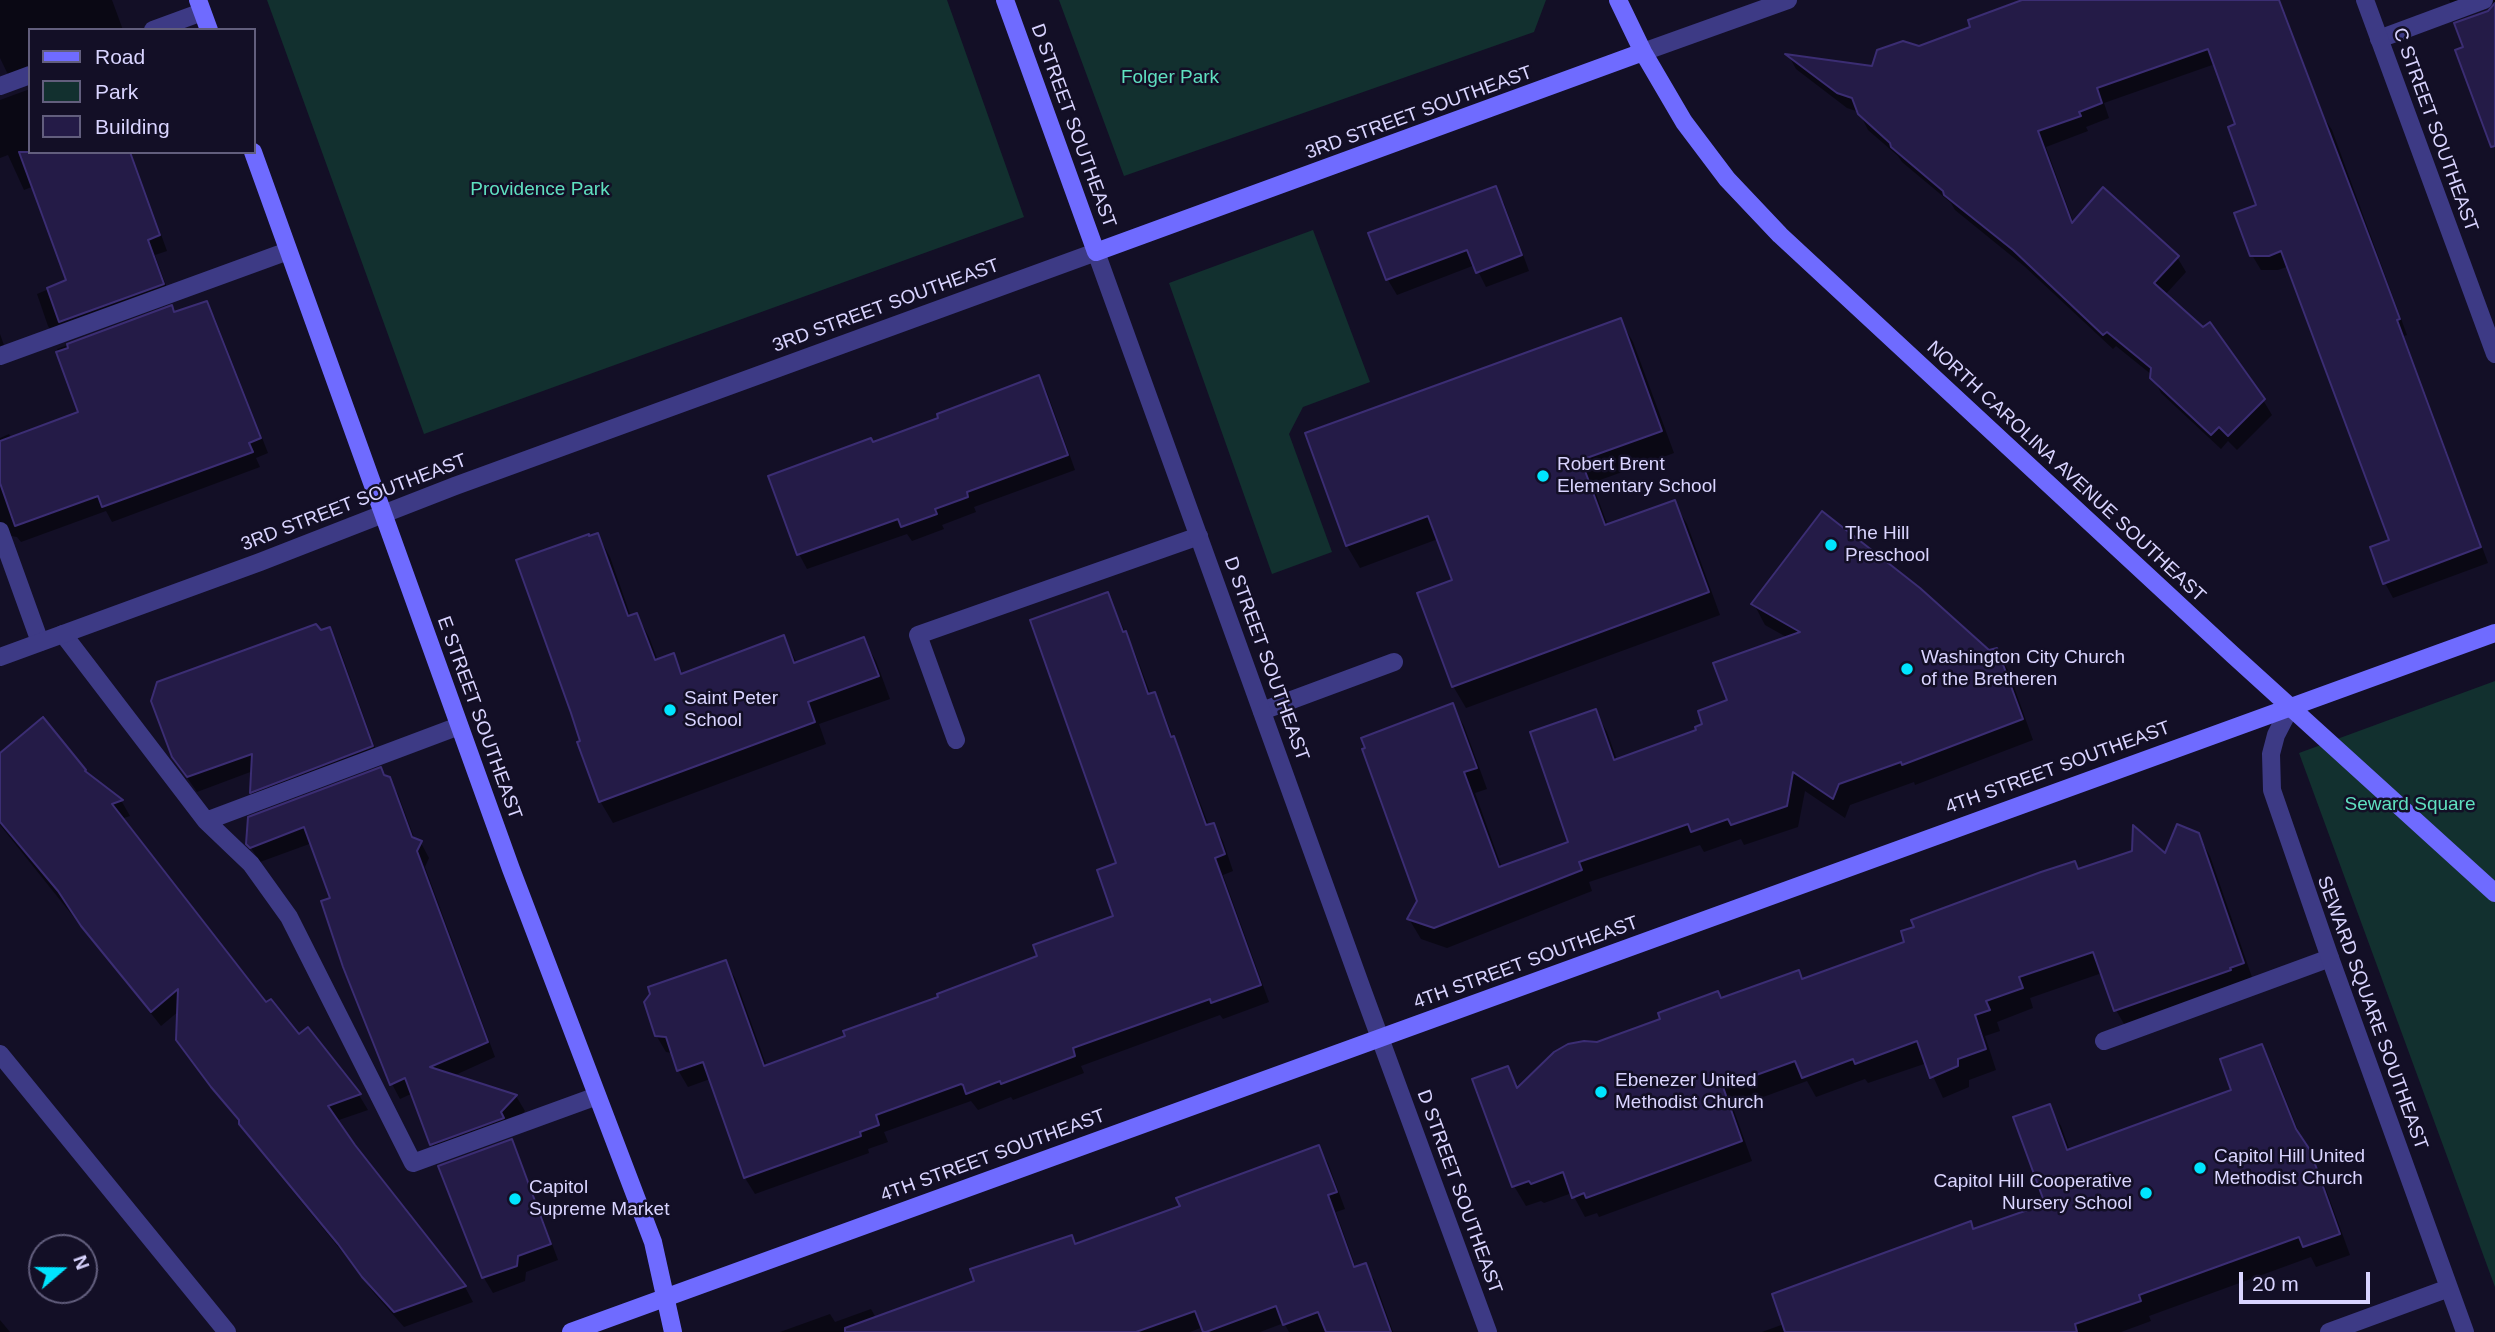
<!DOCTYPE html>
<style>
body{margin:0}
#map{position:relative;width:2495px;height:1332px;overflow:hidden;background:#130f26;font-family:Helvetica,sans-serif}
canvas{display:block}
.legend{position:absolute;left:28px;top:28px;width:228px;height:126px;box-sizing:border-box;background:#130f26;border:2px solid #625e7d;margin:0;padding:9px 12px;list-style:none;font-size:21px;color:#d9d4ff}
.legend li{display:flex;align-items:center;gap:14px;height:35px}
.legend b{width:35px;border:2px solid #625e7d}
.north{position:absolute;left:28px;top:1234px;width:70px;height:70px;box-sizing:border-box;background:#130f26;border:2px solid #625e7d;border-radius:50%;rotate:70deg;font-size:19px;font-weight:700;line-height:28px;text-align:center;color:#d9d4ff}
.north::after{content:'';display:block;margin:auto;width:24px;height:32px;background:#00e5ff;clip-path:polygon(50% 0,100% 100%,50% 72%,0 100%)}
.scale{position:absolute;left:2239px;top:1272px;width:131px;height:32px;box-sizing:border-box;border:4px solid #d9d4ff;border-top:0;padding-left:9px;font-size:21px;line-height:24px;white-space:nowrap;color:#d9d4ff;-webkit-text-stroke:5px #130f26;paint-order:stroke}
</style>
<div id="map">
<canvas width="2495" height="1332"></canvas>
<ul class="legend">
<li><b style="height:9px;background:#6f6bff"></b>Road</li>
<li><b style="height:19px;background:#12302f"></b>Park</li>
<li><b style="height:19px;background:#241b47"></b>Building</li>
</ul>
<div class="north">N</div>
<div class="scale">20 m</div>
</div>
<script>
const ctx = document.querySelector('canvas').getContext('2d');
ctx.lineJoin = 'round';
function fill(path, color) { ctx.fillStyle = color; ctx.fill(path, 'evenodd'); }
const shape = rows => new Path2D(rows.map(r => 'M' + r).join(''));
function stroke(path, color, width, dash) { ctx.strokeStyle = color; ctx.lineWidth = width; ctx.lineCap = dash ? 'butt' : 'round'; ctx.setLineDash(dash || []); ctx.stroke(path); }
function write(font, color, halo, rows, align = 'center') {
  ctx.font = font + ' Helvetica,sans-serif'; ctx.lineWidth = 5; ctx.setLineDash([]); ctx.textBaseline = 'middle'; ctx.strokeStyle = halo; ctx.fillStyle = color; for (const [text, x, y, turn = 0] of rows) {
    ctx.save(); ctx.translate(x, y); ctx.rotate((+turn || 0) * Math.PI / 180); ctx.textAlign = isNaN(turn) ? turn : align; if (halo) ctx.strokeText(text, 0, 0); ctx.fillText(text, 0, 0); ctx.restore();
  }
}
const green = shape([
 [267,0,947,0,1024,217,424,434],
 [1059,0,1546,0,1534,32,1124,176],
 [1313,230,1370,382,1303,407,1289,434,1332,552,1272,574,1169,283],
 [2495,681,2495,1287,2299,753]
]);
const shadow = shape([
 [0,0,112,0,123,30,30,30,30,82,14,87,0,58],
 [2027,0,2280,0,2325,119,2332,130,2407,335,2404,336,2488,563,2393,598,2385,583,2391,541,2289,266,2278,270,2261,270,2252,255,2258,206,2237,125,2215,64,2104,103,2109,118,2086,127,2088,131,2046,147,2074,224,2177,257,2186,272,2165,295,2263,400,2272,415,2237,450,2228,441,2221,449,2161,393,2152,375,2116,346,2113,349,2024,266,1955,210,1951,203,1902,162,1898,156,1868,130,1859,112,1847,108,1796,69,1789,56,1873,68,1973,28],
 [2449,0,2495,0,2495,144,2465,48,2495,6,2491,5,2458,17],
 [30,89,30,152,131,152,167,251,155,255,171,299,57,341,48,326,37,294,68,281,34,186,24,190,8,155,0,158,0,100],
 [1495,188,1504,203,1529,271,1486,287,1475,265,1397,295,1388,280,1371,234],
 [206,303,215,318,268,453,256,458,260,467,112,522,106,511,21,542,17,537,5,535,0,539,0,438,9,434,12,439,80,413,57,349,171,308,175,314],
 [1620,320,1633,342,1674,453,1592,483,1608,526,1674,502,1687,524,1720,615,1466,708,1453,686,1454,581,1438,539,1360,568,1347,546,1307,434],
 [0,334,6,351,0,354],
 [1039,377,1047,392,1075,470,974,507,976,512,942,525,944,529,912,541,907,534,807,569,799,554,873,444,940,419],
 [598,535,610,557,631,617,637,615,649,637,658,661,673,655,684,675,783,637,797,663,863,639,876,661,890,699,819,724,826,744,613,823,600,801,582,742,589,538],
 [1107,594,1134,650,1151,695,1154,694,1163,711,1174,740,1182,755,1209,826,1213,825,1223,841,1233,871,1223,875,1269,1002,1223,1019,1220,1015,1081,1066,1084,1073,1013,1100,1011,1097,978,1110,971,1101,884,1132,888,1142,868,1149,869,1153,755,1194,745,1178,710,1079,688,1087,678,1070,673,1053,666,1052,656,1035,725,962,735,978,767,1067,848,1037,1039,957,1115,917,1118,864],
 [1754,604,1988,652,1996,650,2008,670,2033,740,1915,785,1914,782,1850,805,1845,818,1805,791,1798,827,1744,845,1741,839,1704,852,1700,845,1589,882,1592,891,1447,948,1421,939,1409,919,1419,902,1452,705,1464,726,1487,789,1475,793,1502,868,1570,843,1595,711,1607,732,1617,760,1698,731,1729,701,1788,638,1765,625],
 [330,629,338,644,380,762,260,807,251,792,253,771,197,792,173,757,321,632],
 [0,755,85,771,88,775,122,802,130,816,121,819,266,1004,298,1037,307,1029,359,1095,368,1110,336,1121,465,1287,473,1302,404,1327,373,1292,348,1259,250,1139,242,1126,187,1056,177,1040,179,1011,161,1026,0,825],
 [384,777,389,778,398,794,415,840,421,843,429,858,425,867,495,1057,453,1076,516,1096,525,1111,509,1128,440,1159,432,1144,413,1093,400,1099,392,1084,332,899,312,843,260,862,248,843],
 [2198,835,2210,856,2254,983,2128,1031,2116,1010,2102,973,2030,998,2033,1008,1997,1022,2000,1031,1985,1036,1996,1070,1969,1080,1969,1087,1943,1098,1927,1063,1868,1083,1865,1079,1816,1097,1807,1081,1733,1108,1752,1161,1599,1217,1597,1213,1585,1217,1572,1193,1544,1203,1541,1201,1526,1206,1514,1186,1508,1068,1519,1088,1597,1044,1798,972,1803,981,1907,943,2079,871,2166,856],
 [2261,1047,2273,1067,2304,1145,2320,1173,2350,1255,2316,1267,2311,1257,2149,1316,2151,1321,2121,1332,1762,1332,1784,1324,1970,1223,1974,1230,2047,1205,2049,1106,2061,1126,2070,1151,2234,1092],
 [511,1141,519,1156,558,1260,526,1272,525,1281,493,1293,484,1278,441,1167],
 [1319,1147,1328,1163,1345,1209,1336,1212,1356,1268,1365,1265,1375,1281,1393,1332,1289,1332,1284,1323,1260,1332,1205,1332,1203,1327,1190,1332,780,1332,830,1314,835,1322,871,1309,876,1318,1182,1207],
 [0,1320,10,1332,0,1332]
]);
const building = shape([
 [2022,0,2279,0,2376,255,2400,319,2397,320,2481,547,2383,584,2370,547,2389,540,2281,251,2269,256,2250,256,2234,213,2256,205,2228,127,2235,124,2208,49,2097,88,2102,103,2079,112,2081,116,2038,131,2072,223,2103,187,2179,256,2154,283,2203,327,2210,322,2265,399,2228,436,2219,427,2211,435,2150,378,2151,368,2107,332,2103,335,2013,250,1944,195,1943,191,1891,147,1890,143,1858,114,1852,98,1837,93,1785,54,1872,66,1877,50,1903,41,1919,46,1970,27,1968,20,2022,0],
 [2495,3,2495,146,2491,147,2455,50,2463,47,2454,23,2488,11,2495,3],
 [19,152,130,152,160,235,148,240,164,284,59,322,47,288,66,280,19,152],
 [1496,186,1522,255,1476,273,1467,250,1386,280,1368,233,1496,186],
 [207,301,261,438,249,443,253,452,102,507,98,496,15,526,0,483,0,441,78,412,56,352,68,348,67,344,172,305,174,312,207,301],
 [1621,318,1662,431,1581,460,1605,525,1675,500,1709,592,1452,687,1417,593,1452,580,1428,516,1346,546,1305,433,1621,318],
 [1039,375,1068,455,967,492,968,497,935,509,937,514,901,527,898,519,797,555,768,476,871,438,873,442,938,418,937,414,1039,375],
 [1822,511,1920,588,1989,650,1997,648,2023,719,1902,765,1901,762,1839,784,1833,799,1793,772,1787,806,1731,825,1728,819,1691,832,1688,824,1579,862,1582,870,1434,928,1407,919,1417,901,1362,749,1365,748,1361,738,1453,703,1477,768,1464,772,1499,867,1568,842,1530,732,1596,709,1614,760,1696,730,1695,727,1702,724,1698,711,1727,700,1713,663,1800,632,1751,604,1822,511],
 [598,533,628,616,637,613,655,660,674,653,681,674,784,635,794,663,864,637,879,676,808,702,815,722,599,802,577,742,580,741,571,713,516,560,589,534,589,536,598,533],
 [1108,592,1123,632,1126,631,1148,694,1155,692,1171,737,1174,736,1206,825,1214,823,1225,854,1215,858,1261,985,1211,1003,1210,999,1073,1048,1075,1056,1001,1084,1000,1081,966,1094,963,1085,961,1084,876,1115,879,1125,860,1132,861,1136,744,1178,703,1062,677,1071,666,1037,655,1036,644,1002,650,994,648,987,726,960,764,1066,845,1036,843,1031,938,997,937,994,1037,956,1033,945,1113,916,1097,870,1116,863,1030,620,1108,592],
 [316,624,321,630,330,627,373,746,250,793,252,754,187,777,172,757,151,701,157,682,316,624],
 [43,717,86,770,85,771,123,800,112,804,266,1002,271,999,299,1034,308,1027,361,1094,328,1106,355,1145,466,1286,394,1312,362,1277,338,1244,239,1124,239,1120,211,1087,176,1040,178,989,151,1012,81,926,58,891,0,822,0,753,43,717],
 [381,767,384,775,390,777,412,837,422,841,417,851,488,1042,430,1067,517,1095,501,1112,504,1118,430,1145,405,1078,390,1085,343,967,321,901,330,898,304,827,250,848,246,844,248,817,381,767],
 [2177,824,2199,833,2244,963,2230,968,2231,970,2114,1011,2093,952,2019,977,2023,988,1986,1001,1990,1010,1975,1015,1986,1049,1958,1059,1958,1066,1930,1078,1917,1041,1855,1064,1853,1059,1802,1078,1795,1061,1723,1087,1742,1141,1586,1198,1584,1193,1572,1198,1563,1172,1531,1184,1529,1181,1512,1187,1472,1079,1508,1066,1517,1088,1554,1052,1568,1044,1584,1041,1597,1042,1660,1019,1658,1013,1718,991,1721,998,1799,970,1802,979,1904,942,1901,931,1914,927,1911,920,2041,872,2075,861,2078,869,2132,851,2133,825,2165,853,2177,824],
 [2262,1044,2296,1129,2310,1150,2340,1234,2303,1247,2299,1237,2139,1295,2141,1301,2075,1324,2077,1332,1785,1332,1772,1294,1971,1221,1973,1229,2045,1204,2013,1117,2050,1104,2067,1150,2231,1090,2220,1059,2262,1044],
 [512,1139,551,1244,518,1256,517,1266,482,1278,438,1166,512,1139],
 [1319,1145,1337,1192,1328,1195,1354,1267,1366,1263,1391,1332,1326,1332,1318,1312,1283,1325,1276,1306,1206,1332,1203,1332,1195,1311,1136,1332,845,1332,845,1328,974,1281,970,1269,1072,1235,1075,1244,1180,1206,1176,1198,1319,1145]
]);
const lane = shape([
 [153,30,202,12],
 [2379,39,2484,0],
 [0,86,30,75],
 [0,356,288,251],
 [0,531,40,642],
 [63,634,206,821,251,864,289,917,413,1163,597,1096],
 [1262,711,1394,662],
 [956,740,918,635,1199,536],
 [206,821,459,726],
 [2104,1041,2330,958]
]);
const street = shape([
 [2365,0,2495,354],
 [1643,52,1788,0],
 [0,657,260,562,455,486,1096,252,1362,989,1488,1332],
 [2291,706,2276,735,2271,754,2272,790,2330,958,2465,1332],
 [0,1054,227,1332],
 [2329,1332,2449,1288]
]);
const secondary = shape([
 [198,0,209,30],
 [1005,0,1096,252,1643,52],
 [1618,0,1643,52,1684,122,1727,179,1780,235,2233,655,2495,893],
 [253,152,511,869,653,1242,673,1332],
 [571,1332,2495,633]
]);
const markers = [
 [1543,476,7,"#00e5ff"],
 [1831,545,7,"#00e5ff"],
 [1907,669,7,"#00e5ff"],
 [670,710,7,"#00e5ff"],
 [1601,1092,7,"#00e5ff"],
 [2200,1168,7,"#00e5ff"],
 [2146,1193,7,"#00e5ff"],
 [515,1199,7,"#00e5ff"]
];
const parkNames = [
 ["Folger Park",1170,78],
 ["Providence Park",540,190],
 ["Seward Square",2410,805]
];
const streetNames = [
 ["3RD STREET SOUTHEAST",1419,113,-20],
 ["D STREET SOUTHEAST",1073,126,70],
 ["C STREET SOUTHEAST",2435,130,70],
 ["3RD STREET SOUTHEAST",886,306,-20],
 ["NORTH CAROLINA AVENUE SOUTHEAST",2066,472,43],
 ["3RD STREET SOUTHEAST",354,503,-21],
 ["D STREET SOUTHEAST",1266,659,70],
 ["E STREET SOUTHEAST",479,718,70],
 ["4TH STREET SOUTHEAST",2058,768,-20],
 ["4TH STREET SOUTHEAST",1526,963,-20],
 ["SEWARD SQUARE SOUTHEAST",2372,1013,70],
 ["4TH STREET SOUTHEAST",993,1156,-20],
 ["D STREET SOUTHEAST",1459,1192,70]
];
const poiNames = [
 ["Robert Brent",1557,465],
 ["Elementary School",1557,487],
 ["The Hill",1845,534],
 ["Preschool",1845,556],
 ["Washington City Church",1921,658],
 ["of the Bretheren",1921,680],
 ["Saint Peter",684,699],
 ["School",684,721],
 ["Ebenezer United",1615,1081],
 ["Methodist Church",1615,1103],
 ["Capitol Hill United",2214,1157],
 ["Methodist Church",2214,1179],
 ["Capitol Hill Cooperative",2132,1182,"right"],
 ["Nursery School",2132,1204,"right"],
 ["Capitol",529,1188],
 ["Supreme Market",529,1210]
];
fill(green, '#12302f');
fill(shadow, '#0007');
fill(building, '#241b47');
stroke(building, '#3b2d73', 2);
stroke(lane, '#3d3a85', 18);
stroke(street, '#3d3a85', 18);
stroke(secondary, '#6f6bff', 18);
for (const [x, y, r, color] of markers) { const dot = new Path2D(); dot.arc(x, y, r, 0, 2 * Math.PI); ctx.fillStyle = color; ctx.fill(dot); stroke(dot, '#130f26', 2.5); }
write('19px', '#5fe0c0', '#130f26', parkNames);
write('19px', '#d9d4ff', '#130f26', streetNames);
write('19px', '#d9d4ff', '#130f26', poiNames, 'left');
</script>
